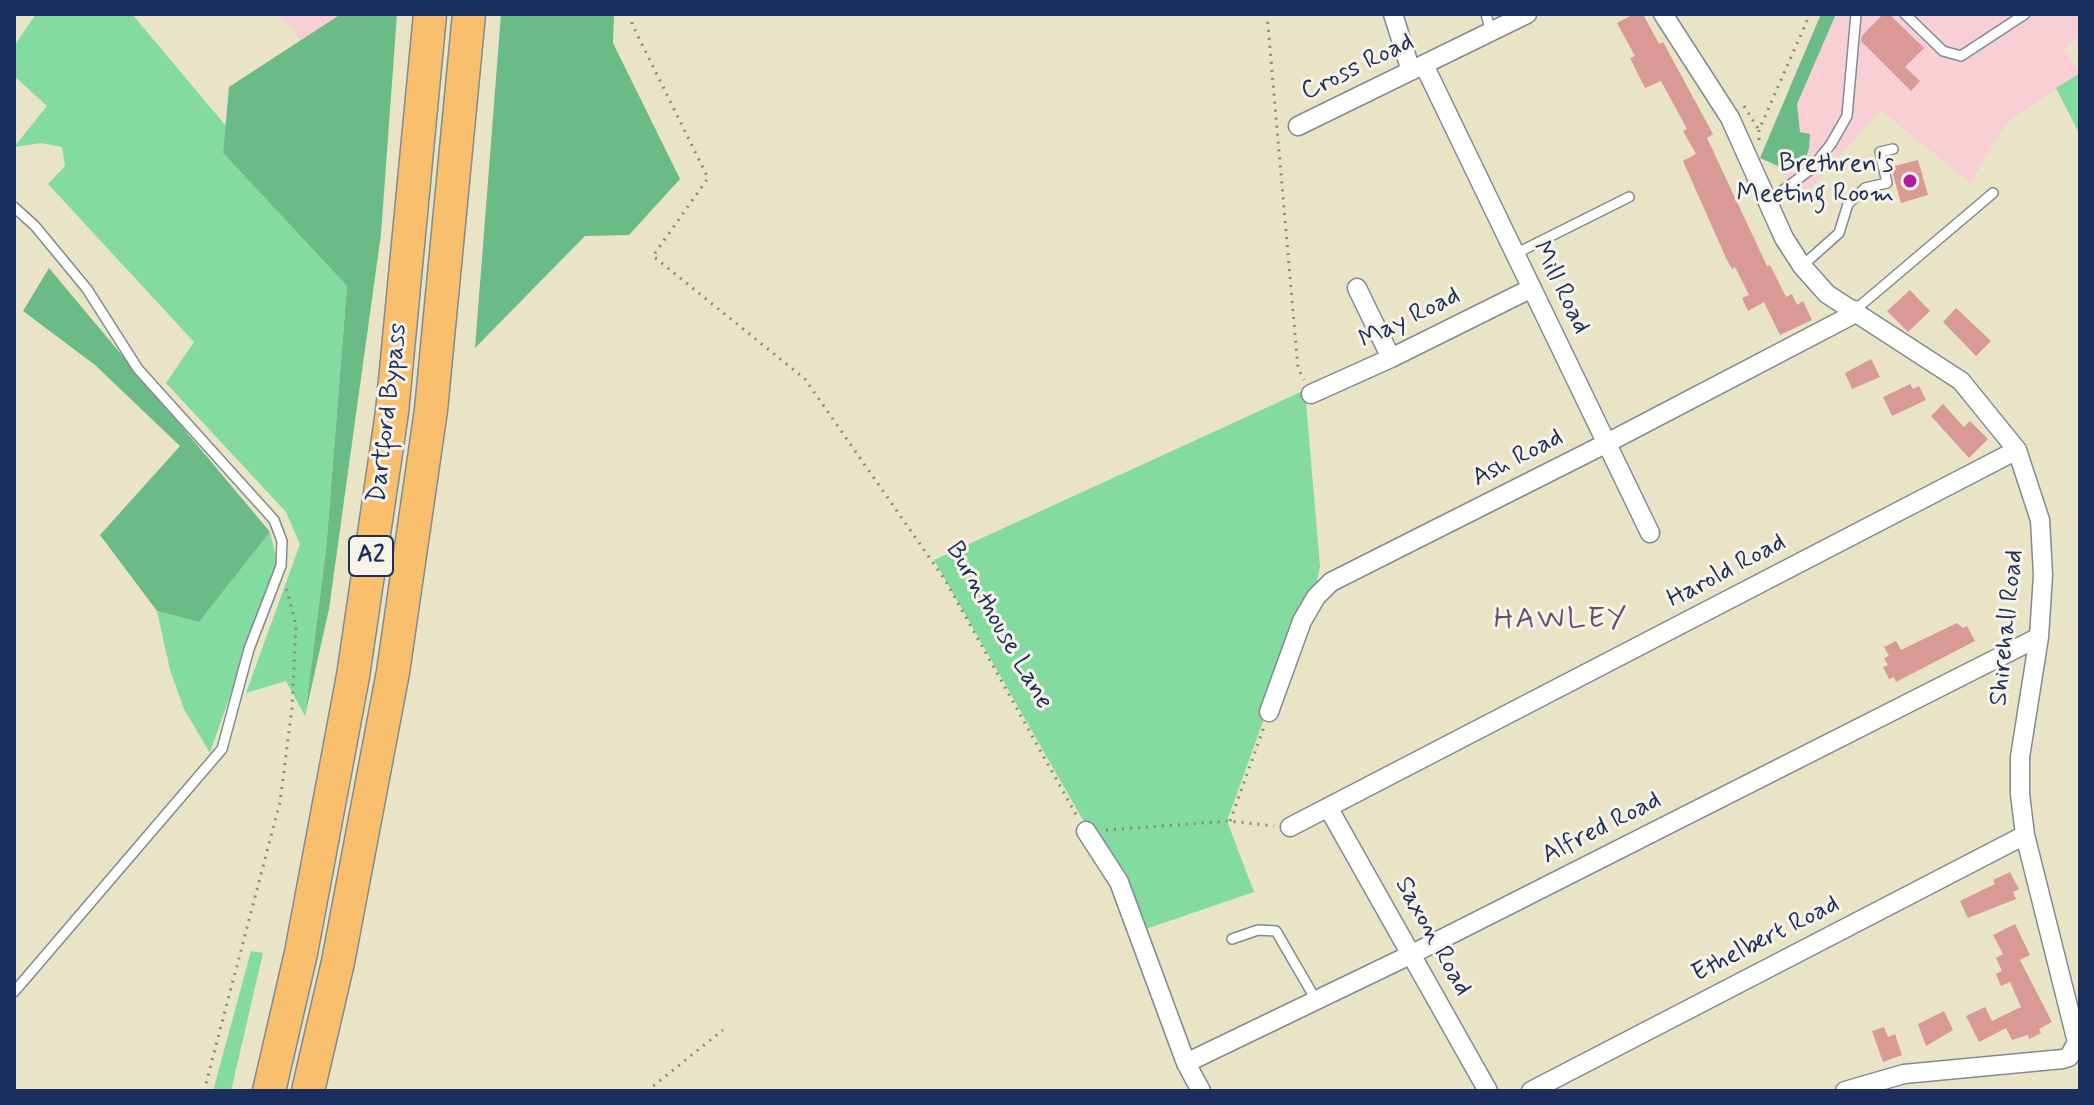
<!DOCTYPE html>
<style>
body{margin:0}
#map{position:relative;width:2094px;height:1105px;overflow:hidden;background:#eae4c6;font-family:Mynerve,sans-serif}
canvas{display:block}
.frame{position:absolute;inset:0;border:16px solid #1b2f5e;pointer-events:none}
</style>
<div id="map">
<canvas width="2094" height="1105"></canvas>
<div class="frame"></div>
</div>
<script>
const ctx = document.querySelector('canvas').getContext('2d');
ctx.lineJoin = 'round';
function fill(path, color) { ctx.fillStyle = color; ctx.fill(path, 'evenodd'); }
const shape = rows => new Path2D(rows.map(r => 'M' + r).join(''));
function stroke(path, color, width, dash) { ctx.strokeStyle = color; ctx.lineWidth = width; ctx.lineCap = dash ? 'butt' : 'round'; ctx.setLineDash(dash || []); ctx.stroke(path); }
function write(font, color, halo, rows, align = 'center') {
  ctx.font = font + ' Mynerve,sans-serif'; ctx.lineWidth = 6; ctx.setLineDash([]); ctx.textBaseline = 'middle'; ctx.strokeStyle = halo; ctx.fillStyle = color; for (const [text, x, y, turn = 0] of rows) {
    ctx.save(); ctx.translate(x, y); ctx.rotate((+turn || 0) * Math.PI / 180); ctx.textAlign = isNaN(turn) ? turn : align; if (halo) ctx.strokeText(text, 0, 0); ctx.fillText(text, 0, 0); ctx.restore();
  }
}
const built = shape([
 [280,14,341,14,301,40],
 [1821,14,2080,14,2080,36,2064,49,2080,73,2008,121,1970,183,1881,110,1794,207,1794,195,1782,172,1760,158]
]);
const green = shape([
 [36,14,132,14,226,126,223,153,347,286,326,550,305,716,286,681,246,693,300,544,286,512,166,383,194,342,48,184,65,166,62,147,41,143,14,147,47,106,14,76,14,46],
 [2080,73,2080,135,2056,88],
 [1305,390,1320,567,1313,598,1299,622,1227,821,1254,892,1140,931,1091,834,934,560],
 [270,532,277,561,210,753,184,709,170,670,157,611,199,622],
 [251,951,263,953,231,1091,213,1091]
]);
const forest = shape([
 [341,14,397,14,381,234,329,609,305,716,326,550,347,286,223,153,229,87],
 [501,14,614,14,613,43,680,179,629,235,585,236,475,348],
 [1821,14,1836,14,1797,104,1800,132,1810,134,1809,148,1804,165,1785,169,1760,158],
 [49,268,270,532,199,622,157,611,100,535,180,446,95,365,23,311]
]);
const building = shape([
 [1634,14,1643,14,1659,44,1663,42,1713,134,1707,138,1767,266,1770,265,1786,297,1792,294,1797,305,1803,301,1812,320,1780,335,1764,302,1748,311,1742,298,1749,295,1735,267,1732,269,1726,258,1683,161,1696,154,1683,131,1687,129,1661,81,1645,88,1630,58,1635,56,1617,23],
 [1883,14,1889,14,1924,48,1905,67,1920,81,1911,91,1861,41,1862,36],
 [1918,160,1928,195,1901,203,1891,167],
 [1910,290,1930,311,1908,332,1887,311],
 [1956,308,1991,341,1976,356,1943,322],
 [1871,359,1880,377,1852,389,1845,373],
 [1910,384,1913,389,1919,386,1926,400,1892,416,1883,397],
 [1943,404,1964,427,1970,421,1988,439,1969,458,1931,416],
 [1957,623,1963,628,1967,626,1975,641,1896,682,1894,677,1889,679,1883,667,1888,665,1884,658,1889,656,1884,647,1896,641,1901,650],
 [2010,872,2019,889,2013,892,2016,899,1968,918,1960,901,1995,884,1993,880],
 [2015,924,2030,955,2020,960,2052,1022,2039,1029,2041,1033,2029,1039,2028,1035,2012,1040,2006,1028,1979,1042,1966,1016,1985,1007,1992,1021,2021,1007,2010,982,2001,986,1996,974,2002,971,1996,958,2003,954,1993,935],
 [1944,1011,1953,1030,1926,1046,1918,1024],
 [1884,1027,1888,1037,1895,1034,1902,1055,1883,1062,1872,1031]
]);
const path = shape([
 [632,14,632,24,708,178,653,256,805,379,945,580,1078,818],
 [1267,14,1298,368,1304,380],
 [1744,106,1759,130],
 [1759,140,1759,130,1810,14],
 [1230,821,1264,727],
 [1106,830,1230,821,1274,826],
 [204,1091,280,802,292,708,296,625,286,587],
 [647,1091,723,1030]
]);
const service = shape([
 [1486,14,1491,32],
 [1905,14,1943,51,1961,56,2025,14],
 [1767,202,1810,170,1831,144,1847,116,1856,14],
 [14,207,35,226,87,289,138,369,274,520,282,541,281,566,249,649,222,749,14,992],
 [1515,254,1629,197],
 [1802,266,1839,233,1848,204,1865,188,1887,183,1880,152,1893,149],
 [1855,310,1993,193],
 [1232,939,1258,930,1276,931,1316,1000]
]);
const minor = shape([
 [1393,14,1411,71],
 [1663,14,1730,118,1784,238,1802,266,1827,294,1961,381,2017,450,2040,520,2043,575,2039,637,2020,757,2020,794,2025,835,2077,1042,2069,1057,2063,1059,1904,1074,1845,1091],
 [1424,65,1650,533],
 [1298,126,1527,14],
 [1357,288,1391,358],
 [1311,394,1391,358,1532,288],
 [1269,712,1302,621,1316,597,1331,582,1607,443,1850,316,1855,310],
 [1329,809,1488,1091],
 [1290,827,2017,450],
 [1086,831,1119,882,1186,1063,1201,1091],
 [1186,1063,1412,954,2039,637],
 [1531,1091,2025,835]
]);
const trunk = shape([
 [269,1091,301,953,353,676,392,412,430,14],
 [308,1091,338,962,393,672,431,410,469,14]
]);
const markers = [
 [1910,181,8,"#b5179e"]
];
const shields = [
 [371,556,44]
];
const shieldNames = [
 ["A2",371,556]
];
const streetNames = [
 ["Cross Road",1358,68,-26],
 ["Mill Road",1560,288,64],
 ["May Road",1410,319,-26],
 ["Dartford Bypass",389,413,-83],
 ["Ash Road",1518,459,-27],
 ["Harold Road",1727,572,-28],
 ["Burnthouse Lane",998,626,60],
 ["Shirehall Road",2008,628,-84],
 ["Alfred Road",1602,829,-27],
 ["Saxon Road",1432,937,61],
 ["Ethelbert Road",1766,940,-27]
];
const poiNames = [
 ["Brethren's",1894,166],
 ["Meeting Room",1894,196]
];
const quarterNames = [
 ["HAWLEY",1561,621]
];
fill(built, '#f7cfd5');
fill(green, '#84db9f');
fill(forest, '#6bbb86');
fill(building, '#d99995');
stroke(service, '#828a92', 12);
stroke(minor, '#828a92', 21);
stroke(trunk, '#828a92', 35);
stroke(path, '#828a92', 3, [2, 6]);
stroke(service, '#fff', 9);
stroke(minor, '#fff', 18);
stroke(trunk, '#f9bf6d', 32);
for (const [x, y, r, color] of markers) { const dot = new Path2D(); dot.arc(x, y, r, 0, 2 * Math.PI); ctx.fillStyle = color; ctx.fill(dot); stroke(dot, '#f7f3e8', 3); }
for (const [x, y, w] of shields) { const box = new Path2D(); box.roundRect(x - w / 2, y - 20, w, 40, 6); ctx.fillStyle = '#f7f3e8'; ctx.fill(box); stroke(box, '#1b2f5e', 2); }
write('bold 24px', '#1b2f5e', null, shieldNames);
write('26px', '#1b2f5e', '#f7f3e8', streetNames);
write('26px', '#1b2f5e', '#f7f3e8', poiNames, 'right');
ctx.letterSpacing = '2px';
write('30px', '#5e5471', '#f7f3e8', quarterNames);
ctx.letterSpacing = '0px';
</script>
